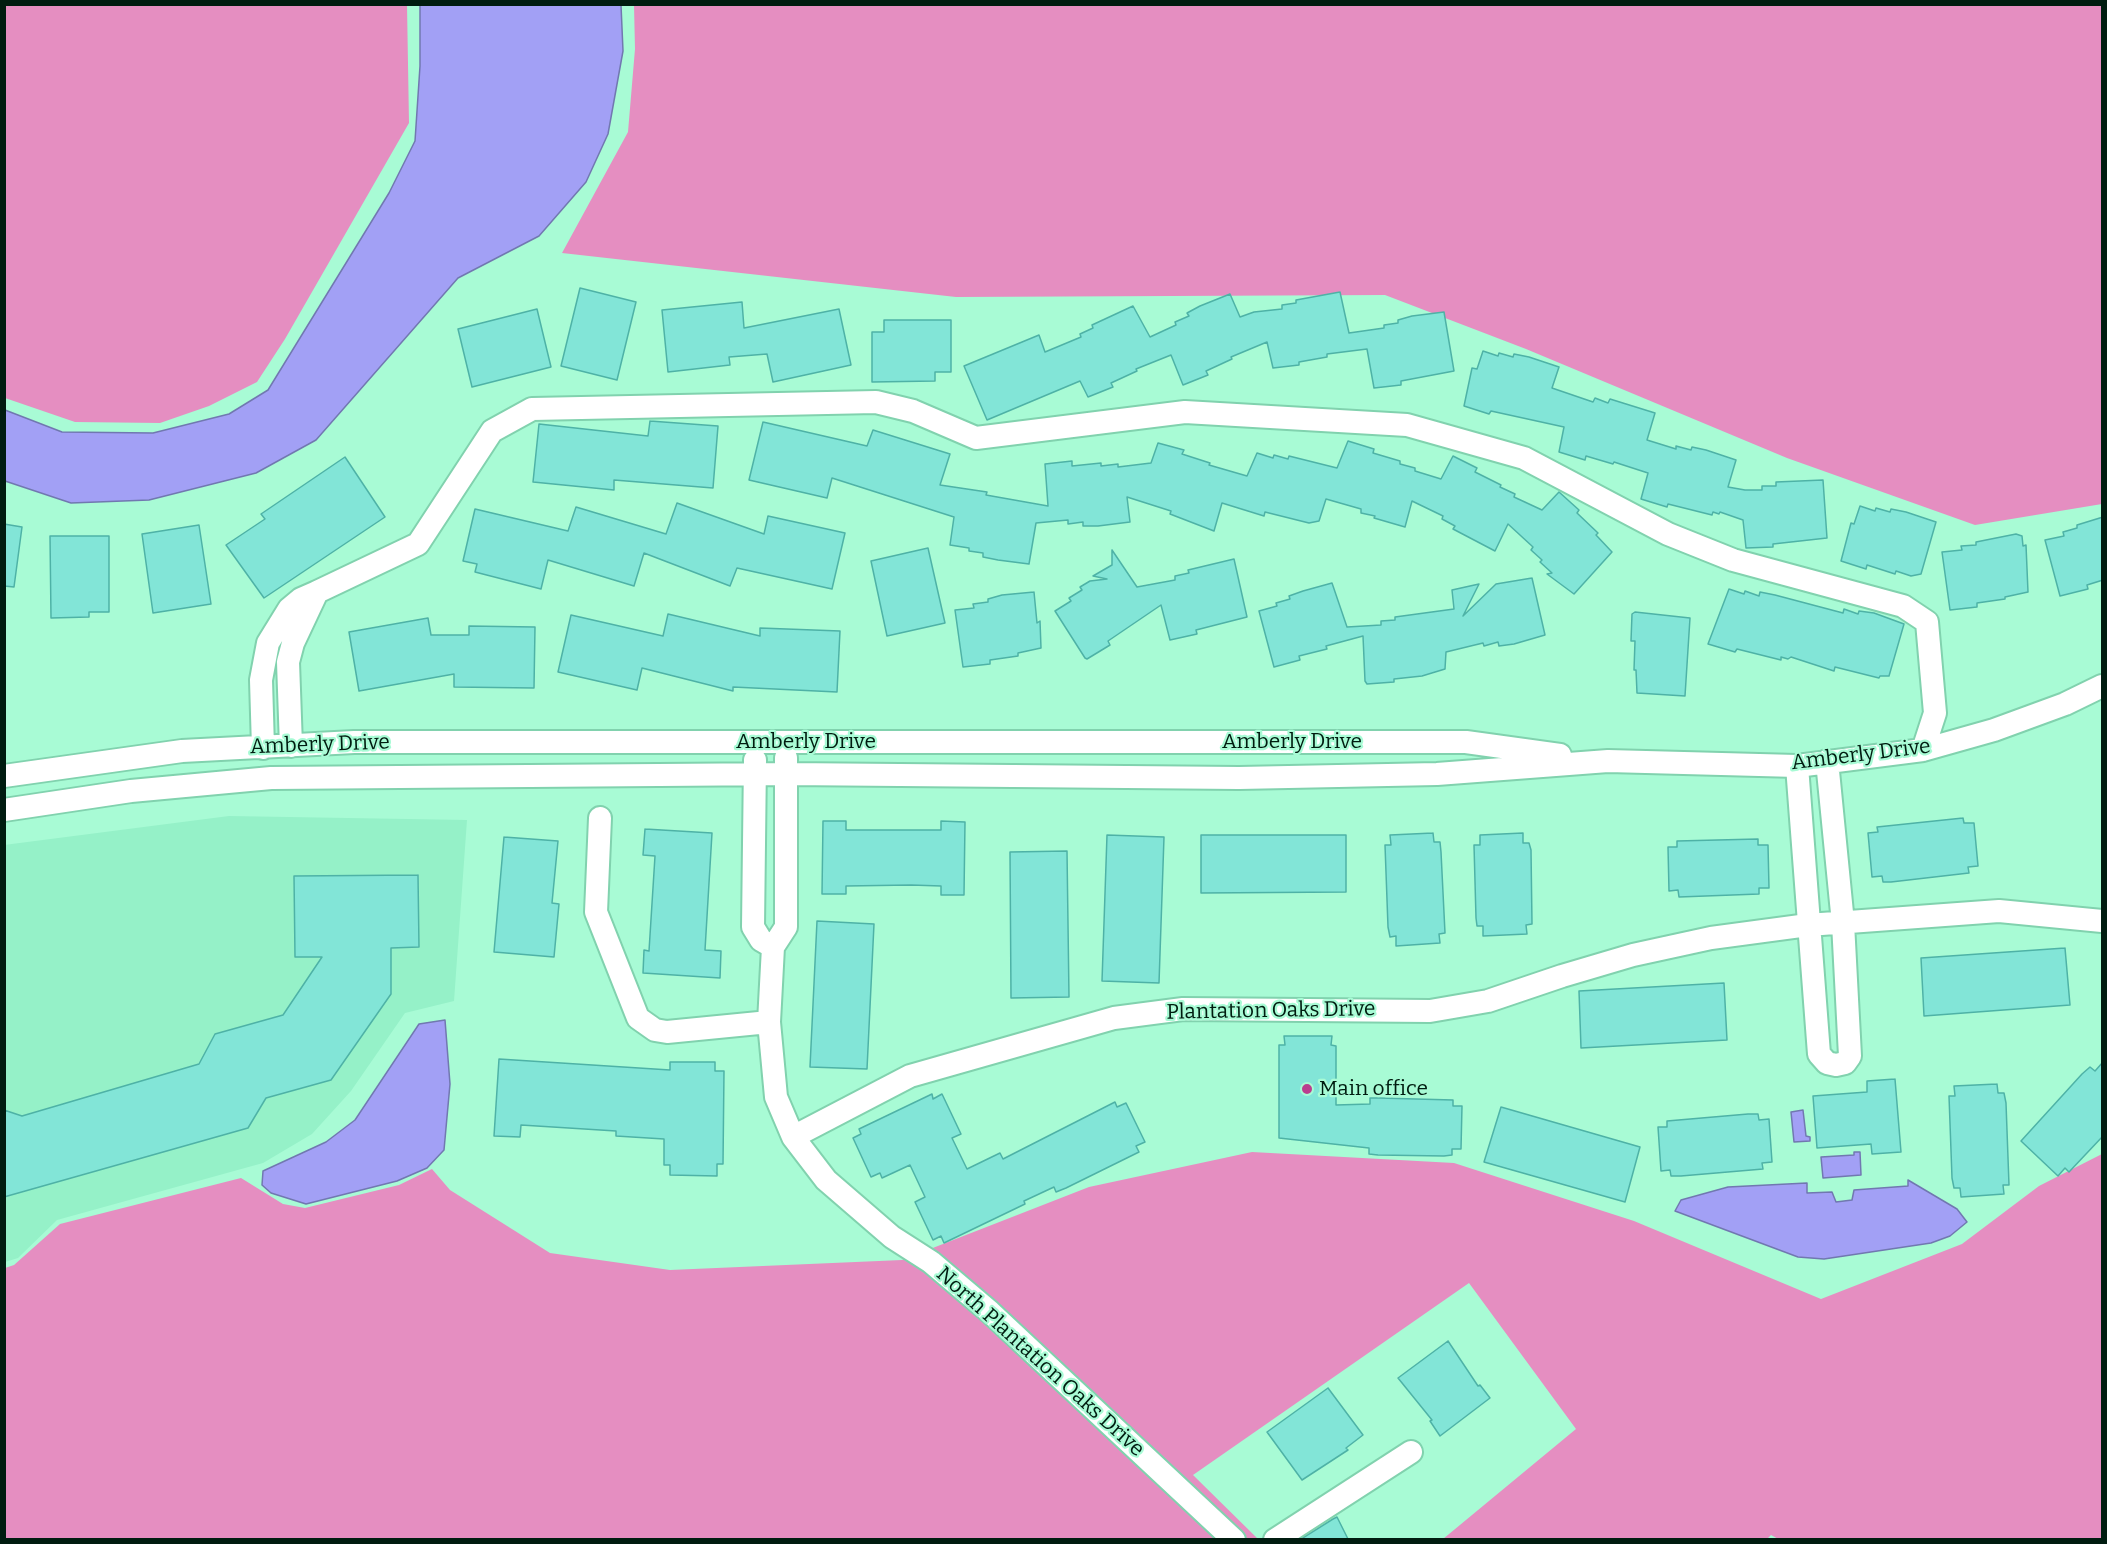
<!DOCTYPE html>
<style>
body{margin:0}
#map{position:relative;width:2107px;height:1544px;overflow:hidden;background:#a8fbd5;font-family:Bitter,serif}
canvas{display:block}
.frame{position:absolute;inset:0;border:6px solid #001c10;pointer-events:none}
</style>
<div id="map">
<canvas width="2107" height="1544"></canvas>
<div class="frame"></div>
</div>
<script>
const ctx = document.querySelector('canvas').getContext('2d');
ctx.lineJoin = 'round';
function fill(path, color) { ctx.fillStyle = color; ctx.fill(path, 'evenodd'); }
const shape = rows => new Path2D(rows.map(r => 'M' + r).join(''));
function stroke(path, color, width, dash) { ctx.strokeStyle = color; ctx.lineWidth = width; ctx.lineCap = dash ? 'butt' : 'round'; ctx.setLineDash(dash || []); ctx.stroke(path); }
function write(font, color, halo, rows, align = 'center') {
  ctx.font = font + ' Bitter,serif'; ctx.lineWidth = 4.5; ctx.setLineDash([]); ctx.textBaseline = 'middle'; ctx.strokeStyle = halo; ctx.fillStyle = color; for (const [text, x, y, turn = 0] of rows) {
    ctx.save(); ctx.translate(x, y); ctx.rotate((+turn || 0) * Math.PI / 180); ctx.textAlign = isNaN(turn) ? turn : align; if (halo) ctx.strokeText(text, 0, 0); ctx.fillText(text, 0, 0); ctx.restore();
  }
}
const built = shape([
 [229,816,467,820,454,1001,405,1013,351,1091,312,1134,263,1163,57,1220,18,1258,5,1262,4,845]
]);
const forest = shape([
 [4,5,407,5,409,123,285,339,257,382,209,406,160,423,75,422,5,398],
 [634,5,2102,5,2102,504,1975,525,1787,458,1526,349,1385,295,956,297,562,253,628,132,635,49],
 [1252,1152,1454,1163,1634,1221,1821,1299,1962,1244,2039,1186,2102,1154,2102,1539,1780,1540,1771,1535,1766,1540,1443,1539,1576,1429,1469,1283,1193,1475,1258,1539,5,1540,5,1268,14,1265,60,1224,241,1178,283,1204,305,1208,399,1185,432,1169,450,1190,550,1253,670,1270,902,1260,1089,1187]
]);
const water = shape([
 [420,5,621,5,623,51,608,134,586,182,539,236,458,278,316,440,256,473,149,500,71,503,5,481,5,410,62,432,153,433,229,414,268,390,389,193,415,141,420,66,420,5],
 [445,1020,450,1084,444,1150,427,1168,397,1181,306,1204,271,1193,262,1185,263,1171,326,1142,355,1120,419,1024,445,1020],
 [1803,1110,1806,1136,1810,1137,1810,1141,1794,1142,1791,1112,1803,1110],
 [1854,1152,1860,1152,1861,1175,1823,1178,1821,1157,1854,1155,1854,1152],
 [1908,1180,1957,1209,1967,1222,1950,1236,1931,1243,1824,1259,1798,1257,1675,1211,1681,1200,1728,1187,1807,1183,1807,1193,1832,1192,1836,1202,1852,1200,1854,1190,1908,1186,1908,1180]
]);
const building = shape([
 [580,288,636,302,617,380,561,366,580,288],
 [1340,292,1349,333,1384,328,1384,325,1398,323,1398,320,1412,316,1444,312,1454,371,1401,381,1401,385,1374,388,1367,349,1327,354,1327,357,1299,362,1299,365,1273,368,1267,342,1231,357,1232,359,1206,371,1208,375,1183,385,1171,355,1136,369,1137,371,1111,383,1113,387,1088,397,1080,381,987,420,964,366,1039,335,1045,352,1081,337,1080,334,1093,328,1092,325,1133,306,1150,337,1176,325,1175,322,1189,316,1187,313,1200,306,1230,294,1240,317,1254,312,1282,309,1282,305,1296,303,1296,300,1340,292],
 [742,302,744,328,839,309,851,365,773,382,767,354,729,357,730,365,668,372,662,310,742,302],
 [537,309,551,367,472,387,458,329,537,309],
 [884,320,951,320,951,372,935,372,935,381,872,382,872,332,884,332,884,320],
 [1483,351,1498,356,1499,353,1513,357,1514,354,1529,357,1559,367,1552,388,1593,402,1595,398,1608,403,1610,399,1655,413,1647,440,1676,449,1676,446,1691,450,1692,447,1706,450,1736,460,1728,487,1745,490,1762,490,1762,486,1776,486,1776,482,1823,480,1827,538,1773,544,1773,547,1746,548,1743,520,1720,512,1719,514,1713,512,1712,515,1668,504,1667,507,1641,499,1648,473,1614,462,1613,464,1586,456,1585,460,1559,452,1564,427,1491,411,1489,414,1464,406,1472,368,1477,369,1483,351],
 [650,421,718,426,713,488,614,480,614,490,533,482,539,424,648,436,650,421],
 [763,422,867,446,873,430,950,454,940,485,987,492,986,495,1048,506,1045,464,1072,461,1072,466,1101,463,1101,466,1118,464,1118,467,1151,463,1158,443,1184,450,1182,454,1210,463,1209,465,1247,476,1257,453,1273,458,1274,455,1288,459,1289,456,1337,468,1348,441,1374,449,1373,453,1400,461,1400,464,1415,468,1415,471,1441,479,1453,456,1477,468,1475,472,1501,485,1500,487,1515,494,1514,497,1542,510,1559,492,1579,510,1577,513,1598,533,1596,535,1612,552,1574,594,1547,574,1552,573,1540,562,1542,560,1531,550,1533,547,1508,524,1495,551,1453,529,1455,526,1442,519,1443,516,1412,501,1405,527,1374,518,1375,516,1361,513,1361,509,1326,499,1319,521,1309,523,1265,512,1264,516,1222,503,1214,531,1170,514,1171,511,1127,497,1130,522,1098,526,1083,526,1083,522,1068,524,1068,520,1036,523,1029,564,998,560,983,557,983,553,969,551,969,548,950,545,954,517,832,478,827,498,749,480,763,422],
 [345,457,385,517,264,598,226,545,265,519,261,514,345,457],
 [677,503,764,534,768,516,845,533,832,589,737,568,730,586,644,553,634,586,548,560,541,589,475,572,477,564,463,561,475,509,568,531,576,507,666,534,677,503],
 [1860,506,1875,511,1876,508,1890,512,1891,509,1906,512,1936,522,1921,574,1911,576,1896,571,1895,574,1867,565,1866,569,1841,561,1851,523,1854,524,1860,506],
 [2103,517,2103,580,2087,585,2088,589,2060,596,2045,540,2064,536,2063,532,2077,528,2077,525,2103,517],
 [4,524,22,527,14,587,4,586,4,524],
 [199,525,211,604,153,613,142,534,199,525],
 [2016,534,2022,536,2023,546,2026,545,2028,592,2005,597,2005,599,1977,603,1977,607,1950,610,1942,552,1962,550,1961,546,1976,545,1976,542,2016,534],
 [50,536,109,536,109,612,89,612,89,617,51,618,50,536],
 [928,548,945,623,887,636,871,561,928,548],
 [1112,550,1137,587,1175,580,1175,576,1189,573,1188,570,1234,559,1247,617,1196,630,1197,634,1170,640,1161,605,1108,641,1110,645,1087,659,1085,658,1055,611,1071,601,1069,598,1082,590,1080,587,1090,581,1107,579,1093,576,1112,565,1112,550],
 [1532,578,1545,635,1514,644,1499,646,1498,642,1484,646,1483,643,1446,652,1445,669,1422,676,1394,679,1394,682,1367,684,1365,681,1363,636,1326,646,1327,649,1299,656,1300,660,1274,667,1259,611,1277,606,1276,603,1290,599,1289,596,1303,591,1332,583,1347,627,1381,625,1381,621,1395,620,1395,617,1454,609,1452,590,1479,584,1463,616,1496,584,1532,578],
 [1729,589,1744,594,1745,591,1759,596,1760,592,1775,595,1843,613,1844,609,1858,614,1859,611,1874,613,1904,624,1889,676,1880,676,1879,678,1835,667,1834,671,1791,657,1788,659,1781,657,1781,660,1737,649,1735,652,1708,644,1729,589],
 [1034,592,1037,623,1040,621,1041,648,1018,653,1018,656,990,660,990,664,963,667,955,610,974,608,973,604,988,602,988,599,1002,595,1034,592],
 [1635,612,1690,618,1685,696,1637,693,1636,670,1634,670,1635,641,1631,641,1632,614,1635,612],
 [668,614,760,636,760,628,840,631,837,692,733,687,733,691,642,668,637,690,558,672,571,615,663,636,668,614],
 [428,618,431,635,469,635,469,626,535,627,534,688,454,687,454,674,359,691,349,632,428,618],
 [1963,818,1964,823,1974,823,1978,866,1968,867,1969,873,1891,882,1883,882,1882,876,1872,877,1868,833,1878,832,1877,827,1963,818],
 [823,821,846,821,846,830,941,830,941,821,965,822,964,895,941,895,941,886,911,885,846,886,846,894,822,894,823,821],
 [645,829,712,833,705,950,721,951,720,978,643,973,644,950,649,951,655,856,643,855,645,829],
 [1433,833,1434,842,1440,842,1441,852,1445,933,1439,934,1440,943,1396,946,1396,936,1390,937,1388,927,1385,845,1391,845,1390,835,1433,833],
 [1523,833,1523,843,1529,843,1531,850,1532,924,1526,925,1527,934,1483,936,1483,926,1477,926,1476,918,1474,845,1480,845,1480,835,1523,833],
 [1107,835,1164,837,1159,983,1102,981,1107,835],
 [1201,835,1346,835,1346,892,1201,893,1201,835],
 [504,837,558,841,552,903,559,904,554,957,494,952,504,837],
 [1758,839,1758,845,1768,845,1769,888,1759,888,1759,894,1679,897,1678,890,1669,891,1668,847,1677,847,1677,841,1758,839],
 [1067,851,1069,997,1011,998,1010,852,1067,851],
 [418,875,419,947,391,948,391,994,331,1080,266,1098,248,1128,4,1197,4,1110,22,1116,199,1064,215,1034,283,1015,322,957,295,957,294,876,418,875],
 [817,921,874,924,867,1069,810,1067,817,921],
 [2065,948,2070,1005,1924,1016,1921,958,2065,948],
 [1724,983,1727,1040,1581,1048,1579,991,1724,983],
 [1284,1036,1332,1036,1331,1045,1336,1046,1336,1105,1370,1104,1370,1098,1379,1098,1453,1100,1453,1106,1462,1106,1461,1149,1452,1149,1452,1155,1444,1156,1378,1155,1369,1154,1369,1148,1279,1138,1279,1045,1285,1045,1284,1036],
 [499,1059,670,1070,670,1062,715,1062,715,1071,724,1071,723,1164,717,1164,717,1176,670,1175,670,1165,664,1165,664,1139,616,1136,616,1131,521,1125,520,1137,494,1136,499,1059],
 [2103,1062,2103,1136,2069,1172,2065,1168,2058,1176,2021,1141,2082,1074,2090,1067,2095,1071,2103,1062],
 [1895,1079,1901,1152,1872,1154,1871,1144,1817,1148,1813,1096,1867,1092,1867,1081,1895,1079],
 [1997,1084,1998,1093,2004,1093,2006,1103,2009,1185,2003,1185,2004,1194,1961,1197,1960,1188,1954,1188,1952,1178,1949,1096,1955,1096,1954,1086,1997,1084],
 [932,1094,933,1099,942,1094,961,1134,952,1138,967,1169,1000,1153,1003,1159,1115,1102,1117,1107,1126,1103,1145,1142,1136,1146,1139,1152,1066,1188,1056,1192,1054,1187,1024,1201,1025,1204,944,1243,941,1236,933,1240,915,1202,925,1197,910,1165,882,1178,880,1173,871,1177,853,1138,861,1134,859,1129,932,1094],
 [1501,1107,1640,1147,1625,1202,1484,1162,1501,1107],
 [1748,1114,1758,1114,1759,1120,1769,1119,1772,1162,1762,1163,1763,1169,1681,1176,1671,1176,1670,1170,1661,1171,1658,1127,1667,1127,1667,1121,1748,1114],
 [1448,1341,1478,1386,1480,1385,1490,1398,1440,1436,1430,1421,1432,1420,1398,1378,1448,1341],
 [1328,1388,1363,1435,1346,1448,1348,1450,1302,1480,1267,1432,1328,1388],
 [1337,1517,1348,1539,1301,1539,1333,1519,1337,1517]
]);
const minor = shape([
 [317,592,418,544,492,431,532,409,876,402,913,411,976,438,1185,412,1407,425,1524,458,1668,534,1733,560,1903,606,1927,622,1935,713,1923,750],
 [263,748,261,680,268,643,289,609,301,599,317,592,293,643,288,662,291,746],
 [786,758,786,927,773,947,769,1022,776,1097,793,1137,826,1180,892,1237,931,1262,990,1312,1234,1540],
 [755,760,753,927,761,940,773,947],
 [1797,766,1819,1054,1827,1063,1836,1065,1845,1063,1850,1056,1843,923,1827,761],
 [4,776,182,751,354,742,1466,742,1560,755],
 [4,810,131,791,271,778,787,774,1239,778,1437,774,1608,761,1797,766,1923,750,1994,730,2065,704,2102,686],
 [600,818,596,912,638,1018,655,1030,667,1032,769,1022],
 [793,1137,910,1076,1114,1018,1183,1009,1430,1011,1488,1001,1562,976,1633,955,1711,938,1808,925,1999,911,2102,921],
 [1275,1540,1411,1452]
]);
const markers = [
 [1307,1089,6,"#ba3e8f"]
];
const streetNames = [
 ["Amberly Drive",806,742],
 ["Amberly Drive",1292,742],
 ["Amberly Drive",320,745,-2],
 ["Amberly Drive",1861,755,-7],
 ["Plantation Oaks Drive",1271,1011,-1],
 ["North Plantation Oaks Drive",1040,1362,42]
];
const poiNames = [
 ["Main office",1319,1089]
];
fill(built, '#95f1c8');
fill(forest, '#e58ec1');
fill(water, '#a2a0f5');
stroke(water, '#7178b0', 1.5);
fill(building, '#82e5d7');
stroke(building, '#4eb2a6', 1.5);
stroke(minor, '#81d2ae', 26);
stroke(minor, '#fff', 22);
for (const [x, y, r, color] of markers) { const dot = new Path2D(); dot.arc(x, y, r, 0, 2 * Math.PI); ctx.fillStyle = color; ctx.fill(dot); stroke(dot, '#a8fbd5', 2); }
write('21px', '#001c10', '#a8fbd5', streetNames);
write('21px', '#001c10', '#a8fbd5', poiNames, 'left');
</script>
